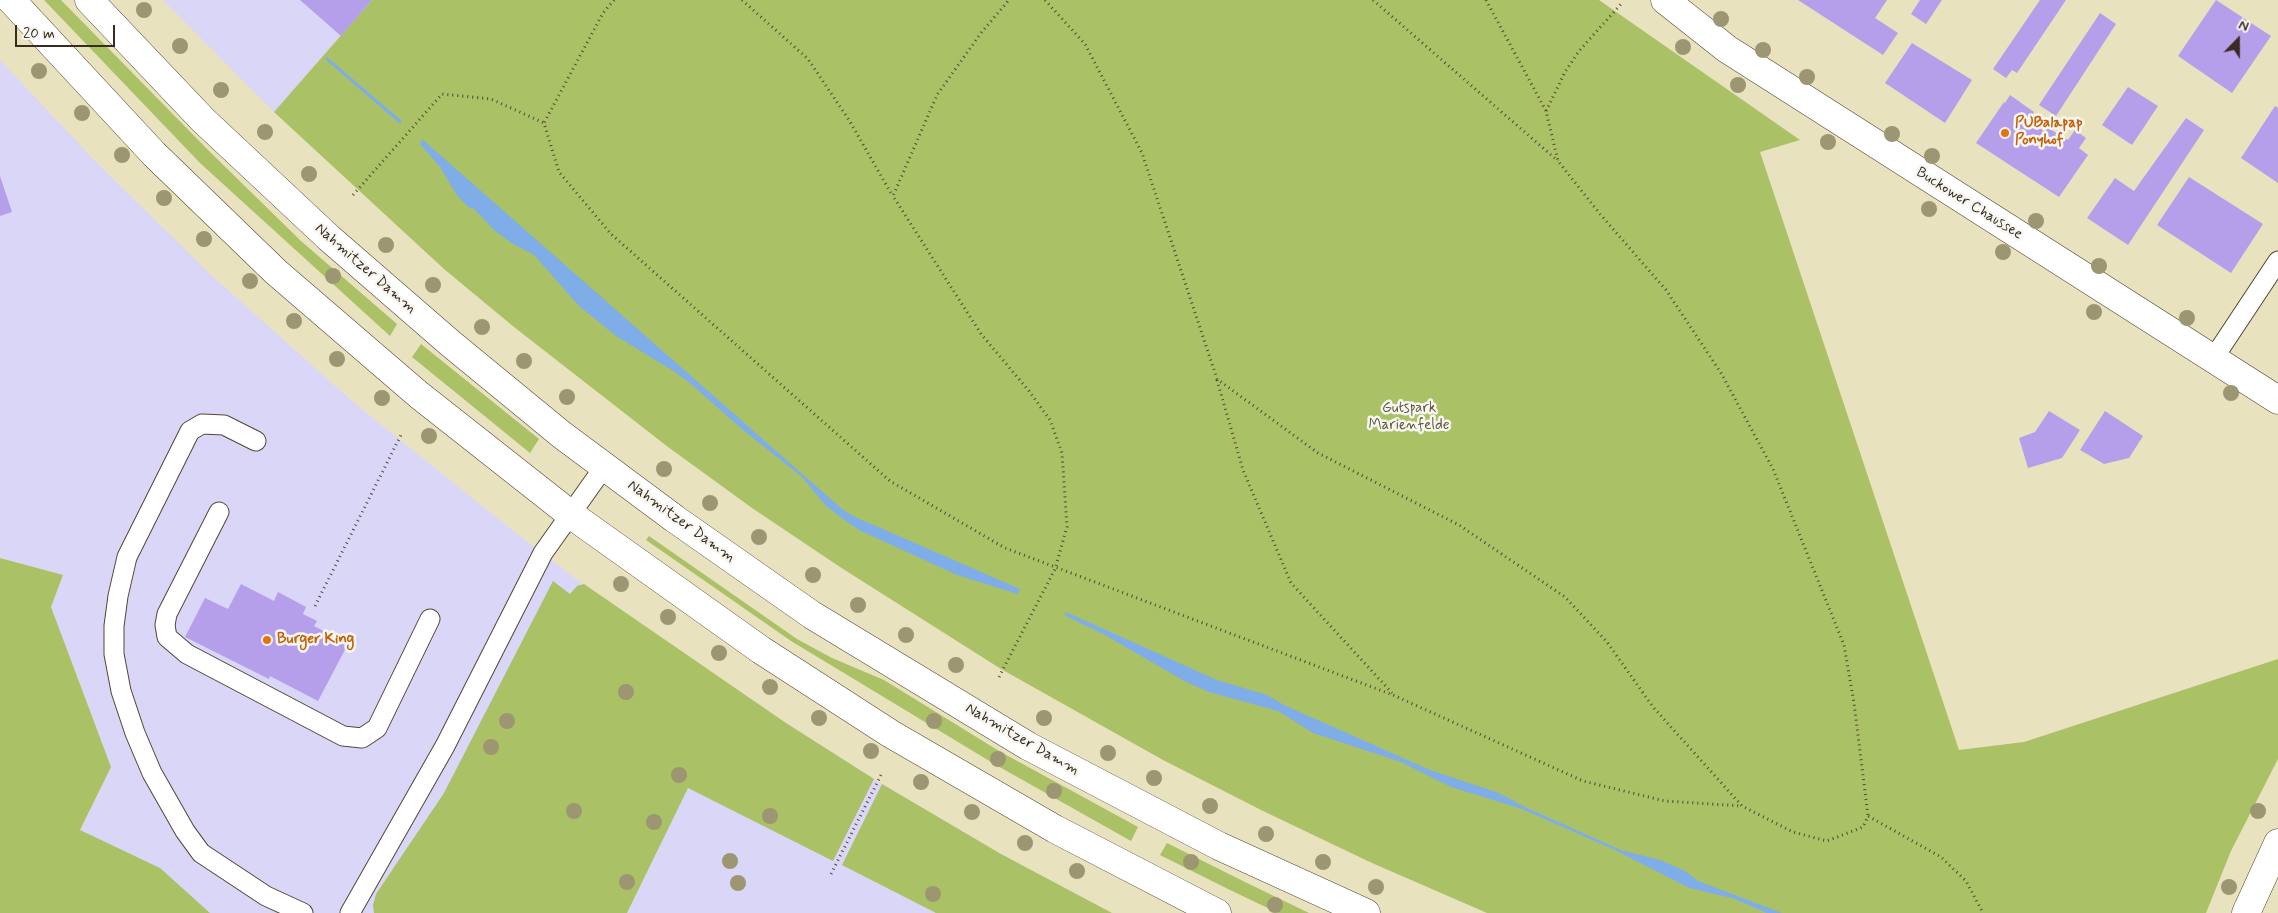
<!DOCTYPE html>
<style>
body{margin:0}
#map{position:relative;width:2278px;height:913px;overflow:hidden;background:#e9e2bf;font-family:Mynerve,sans-serif}
canvas{display:block}
.north{position:absolute;left:2213px;top:15px;width:50px;height:50px;-webkit-text-stroke:4px #f6f6f2;paint-order:stroke;rotate:22deg;font-size:14px;font-weight:700;line-height:20px;text-align:center;color:#3b2a1e}
.north::after{content:'';display:block;margin:auto;width:18px;height:22px;background:#3b2a1e;clip-path:polygon(50% 0,100% 100%,50% 72%,0 100%)}
.scale{position:absolute;left:15px;top:25px;width:100px;height:22px;box-sizing:border-box;border:2px solid #3b2a1e;border-top:0;padding-left:6px;font-size:15px;line-height:18px;white-space:nowrap;color:#3b2a1e;-webkit-text-stroke:4px #f6f6f2;paint-order:stroke}
</style>
<div id="map">
<canvas width="2278" height="913"></canvas>
<div class="north">N</div>
<div class="scale">20 m</div>
</div>
<script>
const ctx = document.querySelector('canvas').getContext('2d');
ctx.lineJoin = 'round';
function fill(path, color) { ctx.fillStyle = color; ctx.fill(path, 'evenodd'); }
const shape = rows => new Path2D(rows.map(r => 'M' + r).join(''));
function stroke(path, color, width, dash) { ctx.strokeStyle = color; ctx.lineWidth = width; ctx.lineCap = dash ? 'butt' : 'round'; ctx.setLineDash(dash || []); ctx.stroke(path); }
function write(font, color, halo, rows, align = 'center') {
  ctx.font = font + ' Mynerve,sans-serif'; ctx.lineWidth = 5; ctx.setLineDash([]); ctx.textBaseline = 'middle'; ctx.strokeStyle = halo; ctx.fillStyle = color; for (const [text, x, y, turn = 0] of rows) {
    ctx.save(); ctx.translate(x, y); ctx.rotate((+turn || 0) * Math.PI / 180); ctx.textAlign = isNaN(turn) ? turn : align; if (halo) ctx.strokeText(text, 0, 0); ctx.fillText(text, 0, 0); ctx.restore();
  }
}
const built = shape([
 [163,0,372,0,274,112],
 [0,60,97,163,210,274,352,401,503,523,584,585,786,723,882,784,1001,854,1112,913,210,913,80,830,111,767,51,607,63,575,0,558]
]);
const green = shape([
 [44,0,61,0,210,152,301,241,397,324,390,336,200,163],
 [372,0,1599,0,1800,140,1760,152,1959,750,2024,742,2278,659,2278,759,2231,851,2206,913,1487,913,1372,863,1263,811,1163,760,1001,669,840,567,752,508,668,447,514,327,444,269,274,112],
 [421,344,539,439,530,453,412,357],
 [649,536,797,639,832,658,884,680,999,751,1138,827,1131,841,996,765,791,641,646,540],
 [0,558,63,575,51,607,111,767,80,830,160,868,210,913,0,913],
 [553,581,570,594,577,586,584,584,786,723,874,779,833,861,688,788,627,913,374,913,373,905,376,894,444,793],
 [882,784,1001,854,1112,913,936,913,842,865],
 [1167,843,1247,883,1309,913,1278,913,1228,889,1160,855]
]);
const water = shape([
 [327,57,402,121,400,124,325,59],
 [422,139,842,509,853,516,1020,589,1018,594,957,575,861,531,847,522,825,505,802,477,743,430,691,384,675,372,616,336,579,306,534,255,513,244,495,231,474,209,468,207,456,194,440,167,420,144],
 [1066,612,1217,680,1267,695,1284,705,1430,770,1499,793,1525,807,1621,850,1660,860,1685,871,1698,881,1782,913,1767,913,1732,898,1689,888,1615,850,1522,809,1451,787,1401,762,1313,733,1278,711,1209,692,1186,682,1105,635,1064,615]
]);
const building = shape([
 [300,0,372,0,341,36],
 [1798,0,1887,0,1875,18,1898,33,1883,55],
 [1920,0,1942,0,1926,24,1911,14],
 [2040,0,2066,0,2017,73,2012,70,2006,78,1993,69],
 [2216,0,2271,36,2232,93,2178,56],
 [2100,13,2116,24,2056,116,2039,105],
 [1912,43,1972,80,1945,123,1885,83],
 [2128,87,2158,106,2132,145,2102,125],
 [2010,95,2034,112,2029,120,2045,132,2048,128,2068,140,2075,130,2086,138,2079,148,2088,155,2059,197,1976,143,2004,102,2005,103],
 [2275,106,2278,108,2278,183,2241,158],
 [2186,118,2204,130,2128,245,2087,218,2115,178,2134,191],
 [0,176,12,212,0,216],
 [2189,177,2263,224,2231,273,2157,225],
 [2049,411,2080,430,2062,458,2028,468,2019,438,2035,432],
 [2105,411,2143,436,2129,458,2104,464,2080,450],
 [241,584,274,601,278,592,306,607,303,614,317,621,314,626,348,644,318,701,270,676,269,679,185,637,205,598,228,609]
]);
const path = shape([
 [614,0,603,13,544,123,559,172,611,234,890,481,1005,548,1393,695,1583,781,1665,801,1742,806],
 [742,0,808,59,849,120,892,195],
 [1045,0,1085,44,1142,153,1217,379,1318,453,1459,525,1565,597,1607,642,1653,707,1742,806,1793,832,1827,841,1863,827,1868,816,1941,857,1966,881,1983,913],
 [1373,0,1558,161],
 [1486,0,1546,111,1558,161,1600,214,1666,290,1721,373,1773,469,1844,645,1854,703,1868,816],
 [1546,111,1565,72,1579,51,1621,4],
 [353,195,442,94,491,99,544,123],
 [1217,380,1243,470,1291,583,1392,693],
 [315,606,402,433],
 [999,677,1055,569,1067,527,1062,453,1050,420,1029,391,981,334,893,196,937,95,981,33,1009,0],
 [831,874,881,775]
]);
const service = shape([
 [2213,359,2278,261],
 [256,441,224,425,202,424,190,431,127,557,118,596,114,626,114,654,121,691,135,733,152,773,185,831,201,853,266,896,303,913],
 [219,512,167,614,165,625,167,637,187,654,343,736,362,738,377,728,430,619],
 [350,913,445,746,543,553,604,467]
]);
const minor = shape([
 [1665,0,1727,49,2278,400]
]);
const tertiary = shape([
 [2246,913,2278,843]
]);
const secondary = shape([
 [11,0,154,154,276,272,419,395,570,514,761,650,891,734,1055,829,1217,913],
 [89,0,203,120,329,238,450,343,562,435,675,519,812,615,1028,746,1219,846,1366,913]
]);
const trees = [
 [144,10],
 [1721,19],
 [180,46],
 [1683,47],
 [1763,50],
 [39,71],
 [1807,77],
 [1738,85],
 [221,90],
 [82,113],
 [265,132],
 [1892,134],
 [1828,142],
 [122,155],
 [1932,156],
 [309,174],
 [164,198],
 [1929,209],
 [2036,221],
 [204,239],
 [386,245],
 [2003,252],
 [2099,266],
 [333,276],
 [250,281],
 [433,285],
 [2094,312],
 [2187,318],
 [294,321],
 [482,327],
 [337,359],
 [524,361],
 [2231,393],
 [567,397],
 [382,398],
 [429,436],
 [664,469],
 [710,503],
 [759,537],
 [813,575],
 [621,584],
 [858,605],
 [668,617],
 [906,635],
 [719,653],
 [956,665],
 [770,687],
 [626,692],
 [819,718],
 [1044,718],
 [507,721],
 [934,721],
 [491,747],
 [871,751],
 [1108,753],
 [998,759],
 [679,775],
 [1154,778],
 [921,782],
 [1054,791],
 [1210,806],
 [574,811],
 [2258,811],
 [972,812],
 [770,816],
 [654,822],
 [1266,834],
 [1025,843],
 [730,861],
 [1191,862],
 [1323,862],
 [1077,871],
 [627,882],
 [738,883],
 [1376,887],
 [2229,887],
 [933,894],
 [1275,905]
];
const markers = [
 [2005,133,5,"#e8710a"],
 [267,640,5,"#e8710a"]
];
const foodNames = [
 ["PUBalapap",2015,124],
 ["Ponyhof",2015,141],
 ["Burger King",277,640]
];
const streetNames = [
 ["Buckower Chaussee",1969,204,32],
 ["Nahmitzer Damm",365,269,41],
 ["Nahmitzer Damm",681,522,36],
 ["Nahmitzer Damm",1022,740,30]
];
const parkNames = [
 ["Gutspark",1409,409],
 ["Marienfelde",1409,426]
];
fill(built, '#dad6f7');
fill(green, '#abc166');
fill(water, '#7eade8');
fill(building, '#b59feb');
stroke(service, '#554636', 21);
stroke(minor, '#554636', 29);
stroke(tertiary, '#554636', 29);
stroke(secondary, '#554636', 29);
stroke(path, '#554636', 3, [1, 4]);
stroke(service, '#fff', 19);
stroke(minor, '#fff', 28);
stroke(tertiary, '#fff', 28);
stroke(secondary, '#fff', 28);
ctx.fillStyle = '#9c9673';
for (const [x, y] of trees) { ctx.beginPath(); ctx.arc(x, y, 8, 0, 2 * Math.PI); ctx.fill(); }
for (const [x, y, r, color] of markers) { const dot = new Path2D(); dot.arc(x, y, r, 0, 2 * Math.PI); ctx.fillStyle = color; ctx.fill(dot); stroke(dot, '#f6f6f2', 2); }
write('bold 15px', '#c56008', '#f6f6f2', foodNames, 'left');
write('15px', '#3b2a1e', '#f6f6f2', streetNames);
write('15px', '#5d5734', '#f6f6f2', parkNames);
</script>
